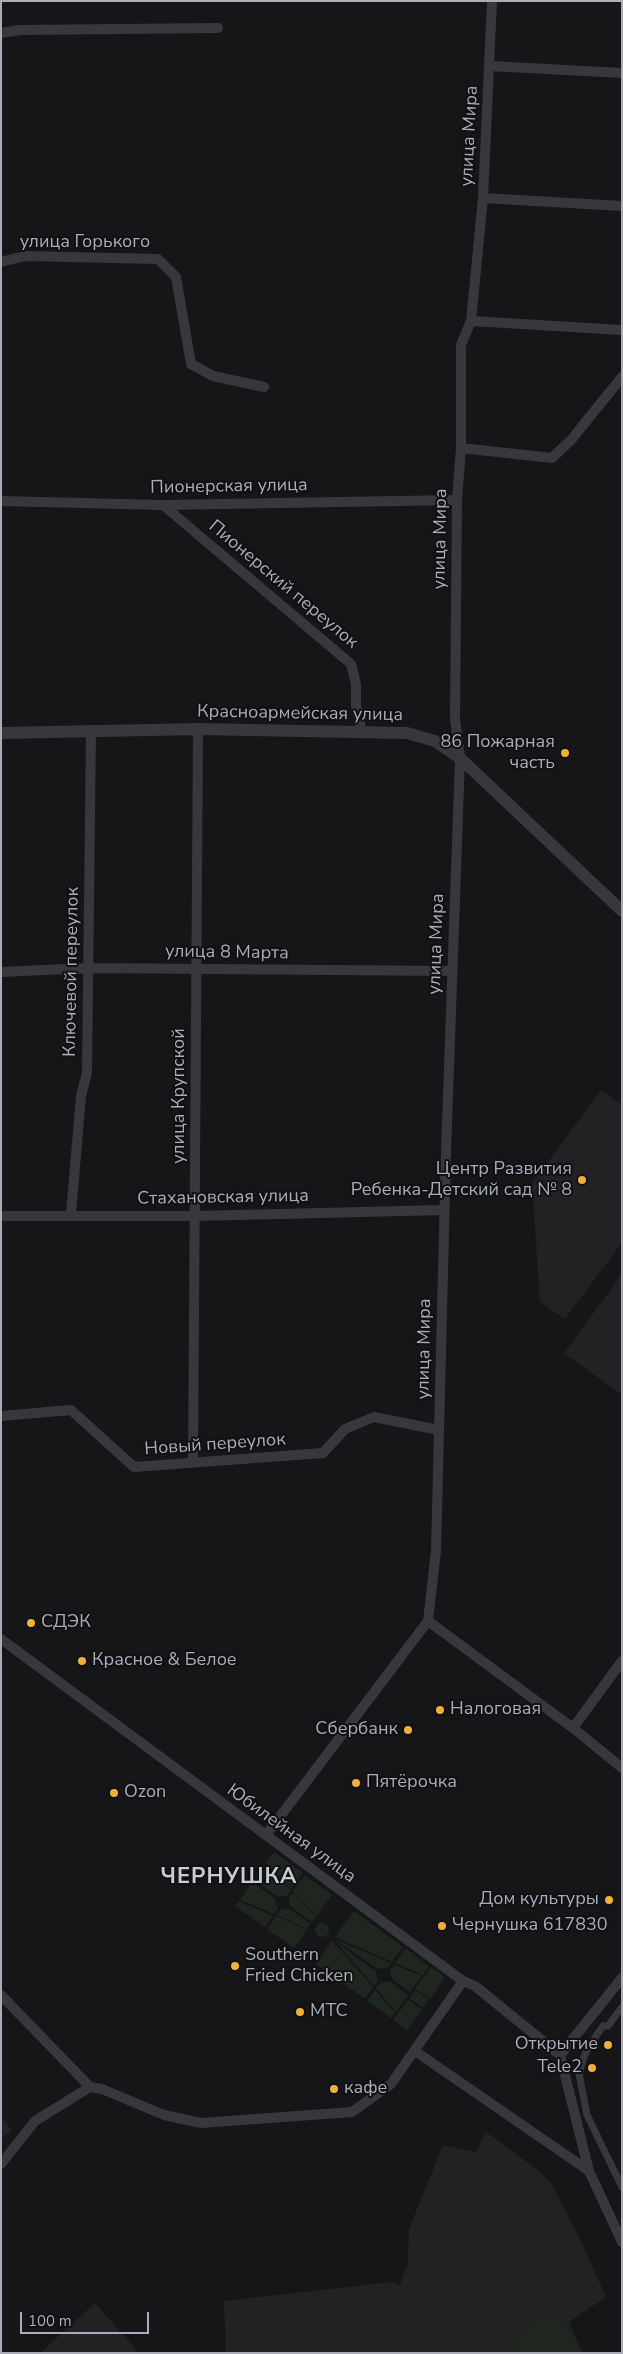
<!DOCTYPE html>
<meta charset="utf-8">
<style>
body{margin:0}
#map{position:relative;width:623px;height:2354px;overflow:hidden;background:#161618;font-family:"Nunito Sans",sans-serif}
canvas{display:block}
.frame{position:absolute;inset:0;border:2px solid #a8adb8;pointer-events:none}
.scale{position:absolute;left:20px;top:2312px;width:129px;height:22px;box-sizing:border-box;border:2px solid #a8adb8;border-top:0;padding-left:6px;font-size:15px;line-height:18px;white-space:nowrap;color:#a8adb8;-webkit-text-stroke:4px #111113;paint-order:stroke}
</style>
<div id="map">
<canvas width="623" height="2354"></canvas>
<div class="frame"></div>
<div class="scale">100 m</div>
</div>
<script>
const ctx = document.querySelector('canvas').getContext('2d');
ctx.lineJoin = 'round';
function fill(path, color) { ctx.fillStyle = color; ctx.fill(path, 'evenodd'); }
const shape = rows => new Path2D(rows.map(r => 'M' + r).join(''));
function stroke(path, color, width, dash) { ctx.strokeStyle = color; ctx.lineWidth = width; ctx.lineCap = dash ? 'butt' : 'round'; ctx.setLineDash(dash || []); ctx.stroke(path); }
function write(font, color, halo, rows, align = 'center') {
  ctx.font = font + ' "Nunito Sans",sans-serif'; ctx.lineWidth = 4; ctx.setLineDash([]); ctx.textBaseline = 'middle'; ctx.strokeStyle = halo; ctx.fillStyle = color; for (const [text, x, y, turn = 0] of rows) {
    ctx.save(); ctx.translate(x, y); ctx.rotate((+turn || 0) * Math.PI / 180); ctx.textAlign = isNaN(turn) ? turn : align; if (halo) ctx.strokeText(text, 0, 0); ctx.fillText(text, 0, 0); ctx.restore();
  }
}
const built = shape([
 [601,1090,622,1105,622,1243,565,1319,540,1302,532,1184],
 [622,1274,622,1395,564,1353],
 [1,2117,12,2130,1,2139],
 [486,2132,539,2171,550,2182,575,2228,606,2297,569,2322,582,2353,226,2353,224,2301,392,2282,400,2285,408,2261,409,2229,443,2145,476,2152],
 [95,2303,139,2353,40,2353]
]);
const green = shape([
 [274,1852,303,1873,291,1889,266,1863],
 [265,1865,291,1890,287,1896,278,1897,254,1880],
 [305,1875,332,1895,317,1916,293,1891],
 [252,1882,276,1899,276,1904,278,1908,274,1914,240,1900],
 [293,1892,316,1917,312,1922,290,1906,289,1898],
 [239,1901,273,1916,265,1927,235,1906],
 [288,1908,311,1924,307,1929,277,1915,281,1909],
 [354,1911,403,1947,392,1962,335,1937],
 [276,1916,307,1930,294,1948,267,1929],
 '315 1930a7 7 0 1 1 14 0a7 7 0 1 1-14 0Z',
 [334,1939,391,1963,388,1968,378,1969],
 [334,1940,376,1972,378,1981,374,1986],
 [332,1941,373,1987,365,1999,316,1964],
 [405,1948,429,1966,423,1975,395,1963],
 [394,1965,422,1976,410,1992,392,1979,390,1970],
 [431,1967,445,1977,430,1999,415,1989],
 [390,1981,408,1995,396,2012,376,1989,380,1983],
 [375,1990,395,2013,391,2018,367,2001],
 [415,1990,429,2000,423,2008,409,1998],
 [408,2000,422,2010,407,2030,393,2020],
 [538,2319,557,2320,573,2335,580,2353,512,2353,519,2333]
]);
const pedestrian = shape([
 [622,2007,608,2026,603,2026,596,2036,585,2054,579,2074,587,2115,622,2187]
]);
const minor = shape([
 [1,33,20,30,218,28],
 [490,66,622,73],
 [483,198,622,206],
 [1,262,25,256,158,259,176,277,191,364,213,376,264,387],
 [471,321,622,330],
 [461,448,552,458,571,440,622,377],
 [1,501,163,505,457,500],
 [163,505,351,664,356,684,356,705,362,733],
 [1,972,89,968,452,971],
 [71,1214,81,1096,87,1073,91,730],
 [1,1216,196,1216,444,1210],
 [1,1416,71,1410,134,1467,323,1453,345,1429,374,1417,439,1430],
 [193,1463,198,729],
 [428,1621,573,1728,622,1768],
 [1,1639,463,1981,475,1986,560,2055],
 [573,1728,622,1661],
 [266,1835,428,1621,436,1551,446,1152,460,758,455,719,457,500,461,448,461,345,471,321,483,198,492,1],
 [1,1995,90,2087,102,2089,164,2115,201,2123,352,2112,391,2084,463,1981],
 [415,2051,589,2171],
 [560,2055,589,2171,622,2242],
 [560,2055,622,1978],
 [1,2164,35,2121,90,2087]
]);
const tertiary = shape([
 [1,733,198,729,407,733,435,741,460,758,622,911]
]);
const markers = [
 [565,753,5,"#f2b134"],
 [582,1180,5,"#f2b134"],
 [31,1623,5,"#f2b134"],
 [82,1661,5,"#f2b134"],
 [440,1710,5,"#f2b134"],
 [408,1730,5,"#f2b134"],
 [356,1783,5,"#f2b134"],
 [114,1793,5,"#f2b134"],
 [609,1900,5,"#f2b134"],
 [442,1926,5,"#f2b134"],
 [235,1966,5,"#f2b134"],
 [300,2012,5,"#f2b134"],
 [608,2045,5,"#f2b134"],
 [592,2068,5,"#f2b134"],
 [334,2089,5,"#f2b134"]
];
const streetNames = [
 ["улица Мира",470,136,-87],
 ["улица Горького",85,243],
 ["Пионерская улица",229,487,-1],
 ["улица Мира",441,539,-89],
 ["Пионерский переулок",283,585,40],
 ["Красноармейская улица",300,714,1],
 ["улица Мира",437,944,-88],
 ["улица 8 Марта",227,953,1],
 ["Ключевой переулок",72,972,-89],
 ["улица Крупской",180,1096,-90],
 ["Стахановская улица",223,1198,-1],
 ["улица Мира",425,1349,-89],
 ["Новый переулок",215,1445,-4],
 ["Юбилейная улица",291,1834,36]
];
const poiNames = [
 ["86 Пожарная",555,743,"right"],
 ["часть",555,764,"right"],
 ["Центр Развития",572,1170,"right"],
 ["Ребенка-Детский сад № 8",572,1191,"right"],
 ["СДЭК",41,1623],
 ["Красное & Белое",92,1661],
 ["Налоговая",450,1710],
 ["Сбербанк",398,1730,"right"],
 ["Пятёрочка",366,1783],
 ["Ozon",124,1793],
 ["Дом культуры",599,1900,"right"],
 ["Чернушка 617830",452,1926],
 ["Southern",245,1956],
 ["Fried Chicken",245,1977],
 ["МТС",310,2012],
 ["Открытие",598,2045,"right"],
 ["Tele2",582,2068,"right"],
 ["кафе",344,2089]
];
const districtNames = [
 ["ЧЕРНУШКА",229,1878]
];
fill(built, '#222225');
fill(green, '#1e261f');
stroke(pedestrian, '#37383d', 7);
stroke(minor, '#37383d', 10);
stroke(tertiary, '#37383d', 12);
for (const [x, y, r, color] of markers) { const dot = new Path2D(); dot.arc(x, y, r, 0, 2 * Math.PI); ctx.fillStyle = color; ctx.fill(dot); stroke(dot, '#111113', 2); }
write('18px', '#a8adb8', '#111113', streetNames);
write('18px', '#a8adb8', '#111113', poiNames, 'left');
ctx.letterSpacing = '1px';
write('bold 22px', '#c9ccd4', '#111113', districtNames);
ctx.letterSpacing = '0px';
</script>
